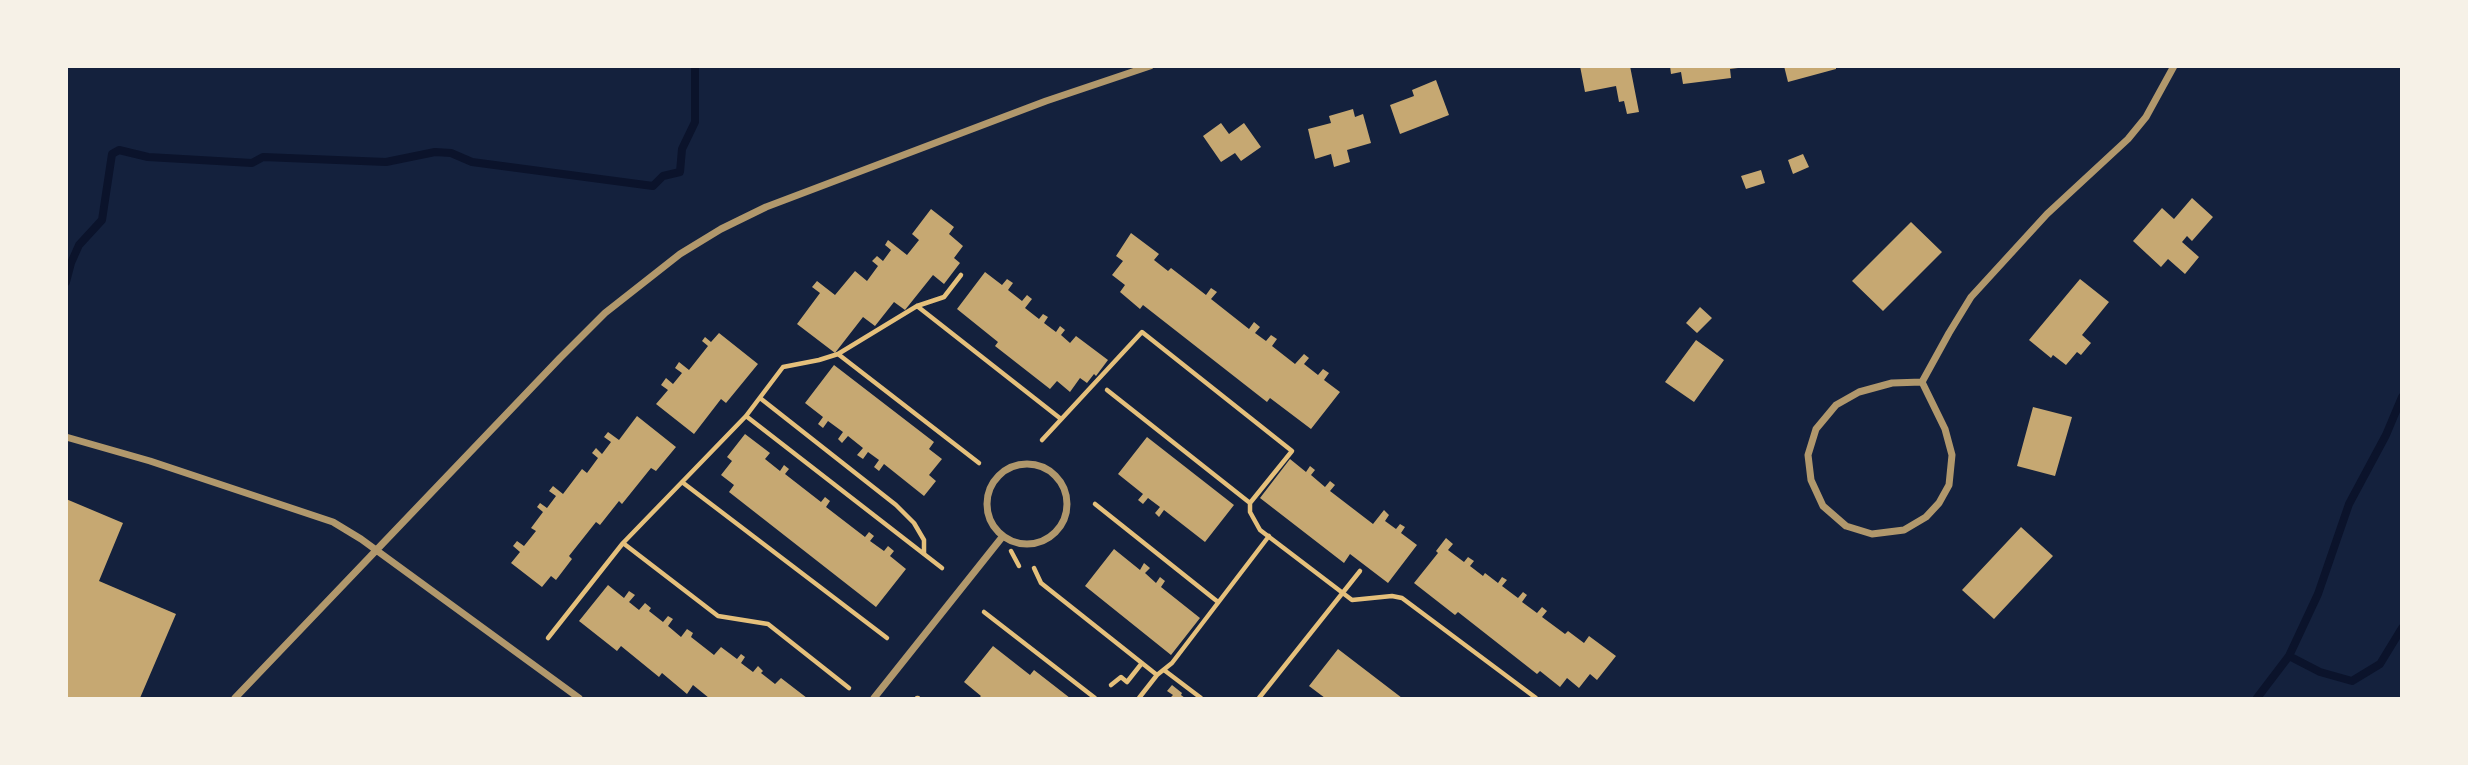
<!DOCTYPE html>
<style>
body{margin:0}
#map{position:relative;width:2468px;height:765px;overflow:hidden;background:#14213d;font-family:"Exo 2",sans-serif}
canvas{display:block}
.frame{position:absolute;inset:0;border:68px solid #f6f1e7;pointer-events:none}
</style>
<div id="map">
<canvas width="2468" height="765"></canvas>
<div class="frame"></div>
</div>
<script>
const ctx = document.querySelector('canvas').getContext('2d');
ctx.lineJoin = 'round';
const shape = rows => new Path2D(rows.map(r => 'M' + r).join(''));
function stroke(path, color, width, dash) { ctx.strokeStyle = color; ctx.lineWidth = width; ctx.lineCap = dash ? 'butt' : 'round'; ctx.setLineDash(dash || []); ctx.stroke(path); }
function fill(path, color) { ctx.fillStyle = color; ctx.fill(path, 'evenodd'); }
const stream = shape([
 [66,282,71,263,79,245,102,220,112,154,119,150,148,157,252,163,263,157,386,162,435,152,451,153,472,162,653,186,663,176,680,172,682,149,695,122,695,66],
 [2289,656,2320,672,2352,681,2380,664,2402,628],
 [2257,698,2289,656,2318,594,2349,504,2386,435,2402,397]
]);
const building = shape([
 [1580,66,1630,66,1639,112,1627,114,1624,101,1619,102,1616,86,1585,92],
 [1670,66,1738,66,1738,68,1730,69,1731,78,1683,84,1681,72,1671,74],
 [1784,66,1836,66,1836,69,1788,82],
 [1436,80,1449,115,1400,134,1390,105,1414,96,1412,90],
 [1353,109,1355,117,1363,114,1371,143,1347,150,1350,162,1334,167,1331,154,1315,159,1308,129,1331,123,1329,116],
 [1221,123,1229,134,1244,123,1261,147,1241,161,1235,153,1221,162,1203,136],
 [1803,154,1809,167,1793,174,1788,160],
 [1761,170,1765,183,1746,189,1741,176],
 [2192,198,2213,217,2192,241,2187,236,2182,242,2199,257,2185,274,2168,259,2161,267,2133,241,2162,208,2174,219],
 [931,209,954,227,949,234,963,246,954,258,960,263,944,284,933,275,905,310,894,302,875,326,863,317,835,353,797,324,820,293,812,287,817,281,835,295,855,271,867,281,878,266,872,261,877,256,883,261,891,250,885,245,888,240,907,255,919,240,912,234],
 [1911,222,1942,252,1883,311,1852,281],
 [1131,233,1159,254,1154,260,1168,271,1171,268,1206,295,1211,288,1217,292,1211,299,1249,329,1254,322,1260,327,1255,333,1266,341,1271,335,1277,339,1272,346,1295,364,1304,354,1309,358,1304,364,1318,375,1323,369,1329,373,1324,380,1340,392,1311,429,1270,398,1267,402,1143,305,1140,309,1120,292,1125,285,1112,275,1123,261,1116,256],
 [985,272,1002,285,1007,279,1013,283,1008,290,1022,301,1027,295,1032,299,1025,308,1039,319,1043,314,1048,317,1044,323,1056,332,1060,326,1065,330,1061,335,1070,343,1076,336,1108,360,1096,376,1094,374,1087,383,1080,378,1070,392,1057,381,1050,389,995,346,998,342,957,309],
 [2080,279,2109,302,2082,335,2091,343,2081,355,2077,352,2066,365,2053,355,2051,358,2029,340],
 [1700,307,1712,318,1697,333,1686,323],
 [719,333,758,364,726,403,721,399,694,434,656,404,668,390,661,385,666,378,673,384,682,373,675,368,679,362,689,370,708,346,702,341,705,337,711,342],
 [1696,340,1724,360,1694,402,1665,382],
 [834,365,934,442,929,449,942,459,929,475,936,481,924,496,884,464,879,471,874,467,879,460,868,452,863,459,857,455,863,448,848,436,842,443,838,439,843,432,828,421,823,428,818,424,823,417,805,403],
 [2033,407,2072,417,2055,476,2017,466],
 [637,416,676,447,656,471,651,468,622,504,619,501,600,525,596,522,569,556,572,559,556,580,551,576,542,587,511,563,520,552,513,546,517,541,524,546,536,531,531,528,543,512,537,507,540,503,547,508,556,496,549,491,553,486,563,494,582,469,587,473,598,458,592,453,596,448,602,454,611,442,604,437,608,432,619,440],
 [745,434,770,453,765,459,780,471,784,465,789,469,785,474,821,502,825,497,830,501,826,507,865,537,869,532,874,536,870,541,884,551,888,546,894,551,890,556,906,569,876,607,729,492,734,485,721,475,732,461,727,457],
 [1147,437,1234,505,1205,542,1164,510,1159,517,1155,513,1160,507,1148,498,1143,504,1138,500,1143,494,1118,474],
 [1290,459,1306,472,1310,466,1315,470,1311,475,1325,487,1330,481,1335,485,1330,491,1373,524,1384,510,1389,515,1385,521,1396,529,1400,524,1405,527,1401,533,1417,545,1388,583,1350,554,1344,563,1260,498],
 [66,499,123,523,99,581,176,614,140,698,66,698],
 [2021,527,2053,556,1994,619,1962,590],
 [1446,538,1453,544,1448,550,1464,562,1468,557,1474,561,1470,566,1483,576,1485,573,1498,583,1502,577,1507,580,1502,586,1518,598,1523,592,1527,595,1522,602,1537,613,1542,607,1547,611,1542,617,1565,634,1568,631,1584,643,1589,636,1616,656,1597,680,1590,674,1579,688,1567,678,1560,687,1540,671,1537,674,1458,612,1455,615,1414,583,1438,553,1436,551],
 [1114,549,1140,570,1144,563,1150,568,1145,573,1156,583,1160,577,1165,581,1161,587,1200,618,1171,655,1085,586],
 [608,585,624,598,629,591,635,595,629,602,639,610,645,603,651,608,649,611,663,622,668,616,673,619,668,626,681,637,687,629,693,633,691,637,714,655,721,647,737,659,741,654,745,657,741,663,753,672,758,666,763,671,761,673,775,684,781,678,807,698,709,698,693,685,687,694,662,673,659,677,621,646,617,651,579,621],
 [993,646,1030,675,1034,670,1070,698,979,698,981,696,964,682],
 [1338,649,1402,698,1325,698,1309,686],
 [1172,685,1182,693,1181,695,1185,698,1170,698,1173,695,1167,691]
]);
const path = shape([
 [917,306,1061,419],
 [838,354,979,463],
 [760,398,896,505,914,523,924,540,924,554],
 [746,416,942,568],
 [1042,440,1142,332,1292,451,1250,503,1107,390],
 [682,482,887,638],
 [1250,503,1250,512,1260,530,1352,600,1392,596,1402,598,1536,698],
 [1095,504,1218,602],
 [623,543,718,616,768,624,849,688],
 [1011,551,1019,566],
 [1034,568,1041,583,1157,675],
 [984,612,1095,698],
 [548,638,623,543,746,416,783,367,819,360,838,354,917,306,944,297,961,275],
 [1164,670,1201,698],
 [1111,685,1121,677,1127,682,1142,663],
 [917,698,918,698],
 [1139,698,1157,675,1172,663,1269,536],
 [1259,698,1360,571]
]);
const minor = shape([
 [1922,382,1945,429,1952,455,1949,485,1939,503,1926,517,1904,530,1872,534,1846,526,1823,506,1811,480,1808,455,1816,429,1836,405,1859,392,1892,383,1922,382],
 [1922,382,1949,333,1971,297,2047,214,2128,139,2146,117,2174,66],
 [66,437,150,461,333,522,361,539,579,698],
 '987 504a40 40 0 1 1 80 0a40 40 0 1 1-80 0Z',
 [235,698,560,358,605,313,680,254,721,229,766,207,1046,101,1150,66],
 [874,698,1003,536]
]);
stroke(stream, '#0b132b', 8);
fill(building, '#c6a872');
stroke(path, '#e5c07b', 4.5);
stroke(minor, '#b1986c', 7);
</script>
